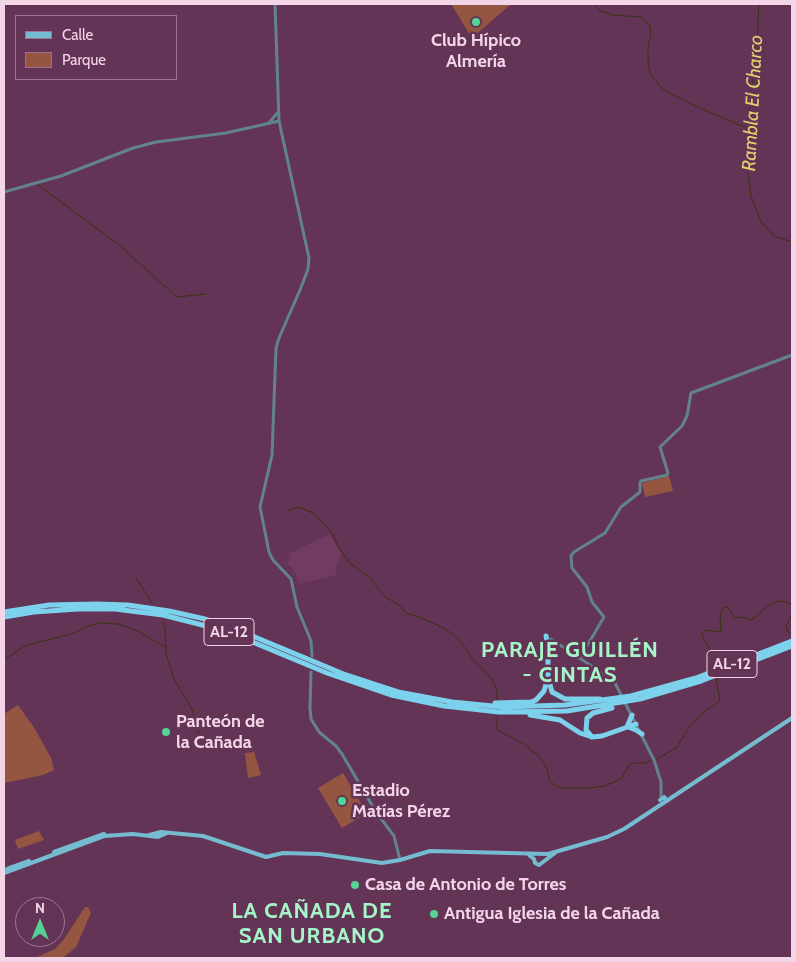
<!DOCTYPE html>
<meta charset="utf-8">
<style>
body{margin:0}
#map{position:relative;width:796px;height:962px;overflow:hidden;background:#643456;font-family:Cabin,sans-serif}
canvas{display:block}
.frame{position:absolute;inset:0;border:5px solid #f3d5e8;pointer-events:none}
.legend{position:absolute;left:15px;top:15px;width:162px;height:65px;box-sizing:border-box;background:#643456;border:1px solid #9d7490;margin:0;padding:6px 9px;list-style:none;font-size:15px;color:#f3d5e8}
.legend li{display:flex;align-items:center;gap:10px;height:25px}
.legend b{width:25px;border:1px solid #9d7490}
.north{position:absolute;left:15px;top:897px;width:50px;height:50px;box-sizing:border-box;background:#643456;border:1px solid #9d7490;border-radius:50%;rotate:0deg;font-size:14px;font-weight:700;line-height:20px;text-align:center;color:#f3d5e8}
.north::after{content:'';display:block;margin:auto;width:18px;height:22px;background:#54d395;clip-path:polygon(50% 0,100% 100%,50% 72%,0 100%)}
</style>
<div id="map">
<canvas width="796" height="962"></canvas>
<div class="frame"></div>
<ul class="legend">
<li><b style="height:6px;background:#75bcd1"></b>Calle</li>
<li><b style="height:14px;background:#955641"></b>Parque</li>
</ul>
<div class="north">N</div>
</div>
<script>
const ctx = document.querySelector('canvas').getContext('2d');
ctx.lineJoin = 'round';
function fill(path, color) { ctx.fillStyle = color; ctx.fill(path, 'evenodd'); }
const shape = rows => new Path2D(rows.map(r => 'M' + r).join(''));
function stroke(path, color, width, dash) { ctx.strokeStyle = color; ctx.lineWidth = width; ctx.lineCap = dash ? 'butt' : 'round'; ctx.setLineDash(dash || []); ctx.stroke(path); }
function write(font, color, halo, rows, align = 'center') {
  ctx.font = font + ' Cabin,sans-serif'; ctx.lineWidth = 5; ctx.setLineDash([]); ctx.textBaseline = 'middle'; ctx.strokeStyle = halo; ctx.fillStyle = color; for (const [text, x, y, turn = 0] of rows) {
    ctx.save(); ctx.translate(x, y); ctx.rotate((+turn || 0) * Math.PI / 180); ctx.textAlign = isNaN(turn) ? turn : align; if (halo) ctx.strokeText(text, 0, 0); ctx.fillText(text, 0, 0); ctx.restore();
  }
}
const built = shape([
 [330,534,341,555,336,566,336,575,299,584,295,572,287,563,291,559,288,554]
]);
const green = shape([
 [451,4,510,4,510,5,472,38],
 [669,476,673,491,645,497,642,483],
 [18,705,35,729,51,758,54,770,43,775,4,783,4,714],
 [254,752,261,775,248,778,245,753],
 [343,773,367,813,342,828,318,788],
 [39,831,44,840,18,849,15,840],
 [85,907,88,907,91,913,76,947,63,958,35,958,55,949,64,939]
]);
const stream = shape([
 [595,4,600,11,613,15,641,17,650,25,651,35,648,46,648,61,650,73,662,89,695,106,747,128],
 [759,4,757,46,747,128,746,162,751,196,761,222,774,236,792,242],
 [38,185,119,245,177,297,205,294],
 [287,511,299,507,315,514,332,533,339,548,349,562,371,579,384,596,399,605,406,613,424,619,445,629,458,638,472,658,492,679,497,691,497,700],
 [136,578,152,603],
 [792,614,786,626,788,632,792,634],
 [163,622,165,629,166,654,174,679,192,709,196,729,203,740,209,743,220,742,226,747],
 [4,660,24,646,74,633,91,625,100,623,118,624,136,630,165,647],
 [714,668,711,652,701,634,706,630,721,632,720,616,723,608,728,607,735,618,743,617,750,620,756,617,767,606,780,601,787,602,792,606],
 [497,717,497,730,526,745,532,752,539,755,547,769,549,779,553,784,561,788,590,788,605,786,621,779,629,765,634,763,646,763,651,760],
 [657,759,676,748,688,729,702,713,720,701,716,679]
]);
const minor = shape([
 [275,4,279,121,309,258,308,269,300,290,279,338,276,348,272,455,260,507,269,552,273,560,291,579,297,607,311,641,312,656],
 [269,123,278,112],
 [4,192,61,176,133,148,156,142,226,133,279,121],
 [551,639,614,681,654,760,661,782,661,799],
 [580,658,604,617,592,602,587,587,572,568,571,556,574,552,605,533,621,507,640,492,640,483,641,481,667,475,668,473,660,447,682,426,687,416,691,393,792,355],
 [311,672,310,708,311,719,319,732,336,746,342,754,376,812,394,836,400,860]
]);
const major = shape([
 [660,800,664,797,667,801],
 [149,835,161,832,203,836,266,857,283,853,320,854,382,863,400,860,430,851,548,854,607,837,624,829,792,718],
 [54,852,104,834],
 [529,855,534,859,535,863,539,865,555,853],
 [7,869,29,861],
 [4,873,104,836,133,834,158,837,167,833]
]);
const highway = shape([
 [4,612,49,605,97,604,128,605,169,611,205,619,238,630,346,675,398,692,452,702,503,707,565,705,631,696,696,678,792,641],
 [4,617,34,612,78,609,115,609,163,615,226,631,327,673,391,695,444,706,499,712,567,711,640,699,701,681,792,646],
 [549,681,552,692,565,699,600,699],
 [495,703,531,702,536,700,544,691,548,678,548,646,546,636],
 [530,715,560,720,580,733,592,737,602,736,636,724],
 [627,727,632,715],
 [628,727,636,730,642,734],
 [592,737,586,730,587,718,593,713,612,708]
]);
const markers = [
 [476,22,5,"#54d395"],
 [166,732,5,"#54d395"],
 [342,801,5,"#54d395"],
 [355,885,5,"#54d395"],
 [434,914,5,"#54d395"]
];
const shields = [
 [229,632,50],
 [732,664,50]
];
const shieldNames = [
 ["AL-12",229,632],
 ["AL-12",732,664]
];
const poiNames = [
 ["Club Hípico",476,41,"center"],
 ["Almería",476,62,"center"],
 ["Panteón de",176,722],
 ["la Cañada",176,743],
 ["Estadio",352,791],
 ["Matías Pérez",352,812],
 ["Casa de Antonio de Torres",365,885],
 ["Antigua Iglesia de la Cañada",444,914]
];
const waterNames = [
 ["Rambla El Charco",753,103,-87]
];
const districtNames = [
 ["PARAJE GUILLÉN",570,651],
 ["- CINTAS",570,676],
 ["LA CAÑADA DE",312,912],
 ["SAN URBANO",312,937]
];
fill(built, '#713b62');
fill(green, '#955641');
stroke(stream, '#3a330e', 1);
stroke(minor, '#62838d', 3);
stroke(major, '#75bcd1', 4);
stroke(highway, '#7cd2ec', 5);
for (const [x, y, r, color] of markers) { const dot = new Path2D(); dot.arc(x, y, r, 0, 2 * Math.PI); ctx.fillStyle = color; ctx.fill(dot); stroke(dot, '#643456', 2); }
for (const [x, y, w] of shields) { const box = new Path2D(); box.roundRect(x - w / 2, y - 13.5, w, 27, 4); ctx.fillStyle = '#643456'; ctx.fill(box); stroke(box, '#f3d5e8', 1); }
write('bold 16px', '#f3d5e8', null, shieldNames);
write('bold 18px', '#f3d5e8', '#643456', poiNames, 'left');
write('italic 19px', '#e3d16f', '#643456', waterNames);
ctx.letterSpacing = '1px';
write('bold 22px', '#a5f5c8', '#643456', districtNames);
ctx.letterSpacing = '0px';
</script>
